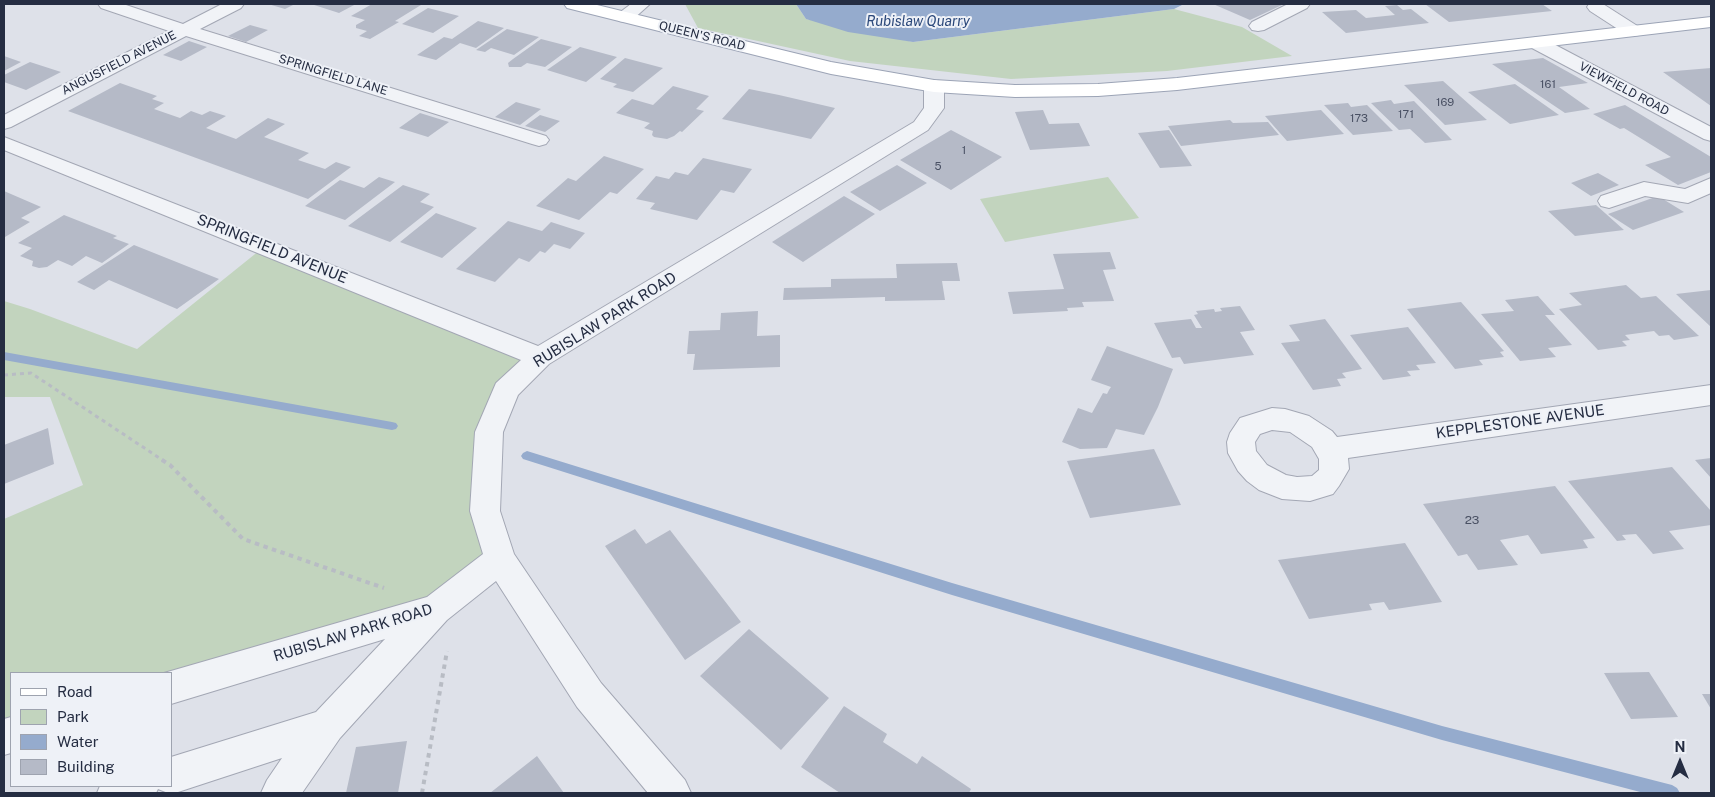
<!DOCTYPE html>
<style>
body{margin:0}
#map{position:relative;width:1715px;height:797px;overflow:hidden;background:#dee1e9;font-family:"Public Sans",sans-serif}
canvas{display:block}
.frame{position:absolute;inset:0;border:5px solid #252d42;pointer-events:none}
.legend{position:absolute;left:10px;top:672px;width:162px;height:115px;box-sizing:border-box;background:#eef1f7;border:1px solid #9ea3af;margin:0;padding:6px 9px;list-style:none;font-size:15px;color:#252d42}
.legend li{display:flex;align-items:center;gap:10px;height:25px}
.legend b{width:25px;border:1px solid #9ea3af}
.north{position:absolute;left:1655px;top:737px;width:50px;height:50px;-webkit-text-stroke:4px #eef1f7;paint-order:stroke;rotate:0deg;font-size:14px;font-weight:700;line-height:20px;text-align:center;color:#252d42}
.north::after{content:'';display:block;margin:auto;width:18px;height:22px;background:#252d42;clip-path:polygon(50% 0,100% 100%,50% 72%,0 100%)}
</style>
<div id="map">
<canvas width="1715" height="797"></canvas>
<div class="frame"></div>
<ul class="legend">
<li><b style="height:6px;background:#fff"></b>Road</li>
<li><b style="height:14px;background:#c2d4be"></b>Park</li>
<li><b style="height:14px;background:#95abcd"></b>Water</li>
<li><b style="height:14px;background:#b5bac7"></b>Building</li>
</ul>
<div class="north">N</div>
</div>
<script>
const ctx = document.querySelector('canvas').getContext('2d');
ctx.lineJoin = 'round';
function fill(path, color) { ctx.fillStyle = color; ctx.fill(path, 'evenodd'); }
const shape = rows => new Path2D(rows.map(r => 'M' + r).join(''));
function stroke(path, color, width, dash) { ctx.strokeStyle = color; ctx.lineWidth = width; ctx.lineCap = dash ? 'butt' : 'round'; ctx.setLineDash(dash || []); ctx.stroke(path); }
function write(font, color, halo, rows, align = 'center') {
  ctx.font = font + ' "Public Sans",sans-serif'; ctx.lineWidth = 4; ctx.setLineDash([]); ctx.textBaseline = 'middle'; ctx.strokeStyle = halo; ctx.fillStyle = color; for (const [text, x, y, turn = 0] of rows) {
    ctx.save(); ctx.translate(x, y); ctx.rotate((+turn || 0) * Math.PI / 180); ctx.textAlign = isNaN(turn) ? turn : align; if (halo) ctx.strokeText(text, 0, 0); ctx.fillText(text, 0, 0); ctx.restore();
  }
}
const green = shape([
 [685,4,796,4,806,19,913,42,1174,9,1242,27,1292,56,1167,71,1011,79,850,61,698,28],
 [1108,177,1139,218,1005,242,980,199],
 [265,246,540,357,489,432,500,559,437,609,171,673,11,673,11,735,4,737,4,519,83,485,50,397,4,397,4,301,30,309,137,349]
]);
const water = shape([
 [796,4,1184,4,1174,9,913,42,848,32,806,19]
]);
const stream = shape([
 [4,352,392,422,396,423,398,426,396,429,392,430,4,360,4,352],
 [527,451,952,583,1442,726,1672,785,1677,788,1680,793,1644,793,1442,740,952,595,523,459,521,456,523,453,527,451]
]);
const building = shape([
 [268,4,295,4,285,9],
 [311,4,356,4,339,13],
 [372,4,415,4,421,5,395,21,399,22,370,39,359,36,367,31,356,28,356,25,365,20,351,16],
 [1213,4,1284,4,1250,20],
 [1425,4,1542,4,1552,11,1449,22],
 [1397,5,1403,10,1411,9,1429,23,1346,33,1322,12,1356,10,1366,18,1395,15,1385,6],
 [428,8,459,16,433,33,402,24],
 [478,21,504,28,476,48,460,43,436,60,417,55,444,37,452,39],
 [250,25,268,30,246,42,228,36],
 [507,29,539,37,514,55,491,48,485,52,476,50],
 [541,39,572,47,545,67,527,63,521,67,509,67,508,63,513,59],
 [189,41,207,47,181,61,163,55],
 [580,47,617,57,586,82,547,70],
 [4,56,21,62,4,71],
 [625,58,663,68,633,92,613,87,617,84,600,79],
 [1543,58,1588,83,1559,87,1590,109,1565,113,1492,64],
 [30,62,61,72,26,90,4,82,4,75],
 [1711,68,1711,106,1663,72],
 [1443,81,1487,120,1445,125,1404,85],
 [120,83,157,96,152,99,164,103,154,109,180,118,191,111,202,115,210,111,226,116,206,128,236,139,268,118,285,124,264,137,309,153,298,160,325,169,336,162,351,167,308,199,68,111],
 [1515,84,1559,115,1510,124,1468,92],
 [673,86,709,96,696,109,704,111,682,132,680,131,674,136,667,139,654,137,652,135,653,131,644,128,650,123,616,113,632,99,653,105],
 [749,89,779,95,835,108,811,139,722,119],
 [1391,100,1394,104,1414,101,1452,140,1425,143,1410,129,1399,130,1371,103],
 [516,102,541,109,520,125,495,117],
 [1348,103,1351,107,1367,105,1393,131,1353,135,1324,105],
 [1625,105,1711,157,1711,172,1678,185,1645,165,1671,157,1624,128,1620,129,1593,114],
 [1043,110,1049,124,1079,123,1090,146,1030,150,1015,112],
 [1321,110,1344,134,1287,141,1265,116],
 [420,113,449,122,428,137,399,128],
 [540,115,560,121,545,132,525,126],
 [1230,120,1233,123,1268,122,1279,135,1181,146,1168,126],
 [951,130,1002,157,951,190,900,160],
 [1169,130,1192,166,1160,168,1138,133],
 [604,156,644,169,617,194,610,192,579,220,536,206,568,178,576,181],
 [703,158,752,169,734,193,721,190,697,220,650,209,655,203,636,199,656,176,669,179,675,172,688,175],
 [897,165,927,183,880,211,850,192],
 [1598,173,1619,185,1591,196,1571,183],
 [379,177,395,182,345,220,305,206,340,180,364,188],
 [403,185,430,194,420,202,434,207,390,242,348,226],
 [4,191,41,207,21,218,30,222,5,237,4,236],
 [844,196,875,214,803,262,772,242],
 [1658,196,1684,212,1633,230,1608,214],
 [1596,205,1624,230,1575,236,1548,211],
 [436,213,477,228,442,258,400,242],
 [64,215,117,236,113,238,129,244,102,263,86,256,72,266,58,260,47,267,39,268,32,266,33,261,20,256,32,248,18,243],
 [508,221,542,231,551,222,585,233,570,249,554,244,545,253,540,251,529,262,519,258,495,282,456,269],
 [134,245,219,279,177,309,109,280,94,290,77,282],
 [1110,252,1116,269,1103,270,1114,301,1082,302,1084,307,1067,308,1068,311,1013,314,1008,292,1064,289,1053,254],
 [957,263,960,281,942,281,945,300,885,301,885,297,783,300,784,288,831,287,831,279,897,278,896,264],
 [1626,285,1641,298,1656,296,1699,336,1674,340,1669,335,1659,336,1654,331,1625,335,1630,340,1622,341,1627,346,1598,350,1559,309,1582,305,1569,293],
 [1711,290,1711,327,1676,294],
 [1538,296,1555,315,1545,315,1572,345,1548,348,1556,357,1520,361,1481,314,1514,311,1505,300],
 [1461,302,1504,351,1500,352,1504,357,1479,360,1483,365,1455,369,1407,309],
 [1240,306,1255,330,1240,332,1254,355,1184,364,1180,357,1172,358,1154,323,1191,319,1196,328,1202,328,1194,315,1198,314,1196,311,1214,309,1215,312,1222,311,1220,308],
 [758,311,757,336,780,335,780,367,693,370,695,354,687,354,689,331,720,330,721,313],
 [1325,319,1362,369,1342,373,1346,378,1337,379,1341,386,1313,390,1281,343,1300,341,1289,325],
 [1408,327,1436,363,1416,365,1420,370,1407,371,1411,376,1383,380,1350,335],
 [1107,346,1173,369,1158,407,1144,435,1116,429,1107,448,1080,449,1062,442,1078,408,1092,413,1103,393,1107,394,1109,390,1111,387,1091,380],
 [48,428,54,464,4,484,4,445],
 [1154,449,1181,505,1090,518,1067,461],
 [1711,458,1711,478,1695,460],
 [1672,467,1711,511,1711,525,1669,531,1684,549,1653,554,1636,534,1622,535,1626,540,1617,541,1568,481],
 [1555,486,1595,538,1583,540,1588,548,1541,554,1528,535,1500,540,1518,565,1478,570,1467,554,1458,556,1423,504],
 [635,529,646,544,670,530,741,622,685,660,605,546],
 [1405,543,1442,602,1389,610,1384,602,1369,604,1372,610,1309,619,1278,560],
 [749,629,829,698,781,750,700,676],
 [1649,672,1678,717,1631,719,1604,673],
 [1702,694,1711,694,1711,709],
 [844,706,887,734,883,742,917,764,922,756,971,789,969,793,840,793,801,767],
 [407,741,398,793,346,793,356,747],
 [537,756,564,793,490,793]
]);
const pathFar1 = shape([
 [4,375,31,373,164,461]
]);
const path = shape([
 [162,460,170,465,243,539,384,588],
 [422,793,447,651]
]);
const minor = shape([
 [98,4,123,4,183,24,222,4,244,4,241,8,200,29,546,136,549,140,546,144,539,146,532,144,186,36,11,127,4,129,4,115,169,31,101,8,98,4],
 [631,4,650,4,631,21,625,22,619,21,616,17,619,13,631,4],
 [1288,4,1310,4,1307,8,1264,30,1258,31,1252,30,1249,26,1252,22,1288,4],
 [1589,4,1603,4,1639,27,1642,31,1639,35,1633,36,1627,35,1590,11,1587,7,1589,4],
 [1537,37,1544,39,1711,127,1711,141,1704,139,1530,47,1528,43,1530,39,1537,37],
 [934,80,941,82,944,86,944,108,928,130,549,364,518,395,503,432,500,511,514,554,601,683,685,780,691,793,648,793,577,707,496,581,447,620,340,738,302,793,261,793,267,780,282,758,175,793,168,793,158,789,156,793,97,793,100,786,171,786,171,757,316,712,385,639,171,704,171,673,164,673,427,597,483,554,470,511,475,432,496,383,521,360,4,150,4,137,538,346,914,122,924,108,924,86,927,82,934,80],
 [1711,178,1711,193,1688,203,1645,196,1609,208,1601,206,1598,201,1601,196,1644,182,1685,189,1711,178],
 [1711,385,1711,405,1348,458,1349,469,1339,486,1333,494,1310,501,1282,499,1259,490,1247,481,1238,471,1228,453,1227,442,1230,433,1240,418,1272,408,1285,409,1309,416,1332,431,1337,437,1711,385],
 [1272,430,1290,432,1312,447,1319,459,1319,470,1312,476,1297,477,1286,475,1267,465,1256,451,1255,442,1260,434,1272,430],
 [11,717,11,753,4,755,4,719,11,717]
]);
const major = shape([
 [564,4,593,4,831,62,934,80,1015,85,1098,84,1177,78,1711,17,1711,27,1177,90,1098,96,1015,97,934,92,831,74,567,8,564,4]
]);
const farNumbernames = [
 ["161",1548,85],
 ["169",1445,103],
 ["171",1406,115],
 ["173",1359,119],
 ["1",964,151],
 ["5",938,167]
];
const farStreetnames = [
 ["QUEEN'S ROAD",702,36,14],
 ["ANGUSFIELD AVENUE",119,63,-27],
 ["SPRINGFIELD LANE",333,75,17],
 ["VIEWFIELD ROAD",1624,89,28]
];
const numberNames = [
 ["23",1472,520]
];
const farWaternames = [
 ["Rubislaw Quarry",918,22]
];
const streetNames = [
 ["SPRINGFIELD AVENUE",272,249,22],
 ["RUBISLAW PARK ROAD",605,320,-32],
 ["KEPPLESTONE AVENUE",1520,422,-8],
 ["RUBISLAW PARK ROAD",353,633,-17]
];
fill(green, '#c2d4be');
fill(water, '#95abcd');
fill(stream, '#95abcd');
fill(building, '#b5bac7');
stroke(minor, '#a3a7b4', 2);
stroke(major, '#9ca4b6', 2);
stroke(pathFar1, '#b8bcc4', 3, [4, 4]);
stroke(path, '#b8bcc4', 4, [4.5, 4.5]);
fill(minor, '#f1f3f7');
fill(major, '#fff');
write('11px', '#495063', null, farNumbernames);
write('12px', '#252d42', '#eef1f7', farStreetnames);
write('12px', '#495063', null, numberNames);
write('italic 14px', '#2b487a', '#eef1f7', farWaternames);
write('15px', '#252d42', '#eef1f7', streetNames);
</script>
